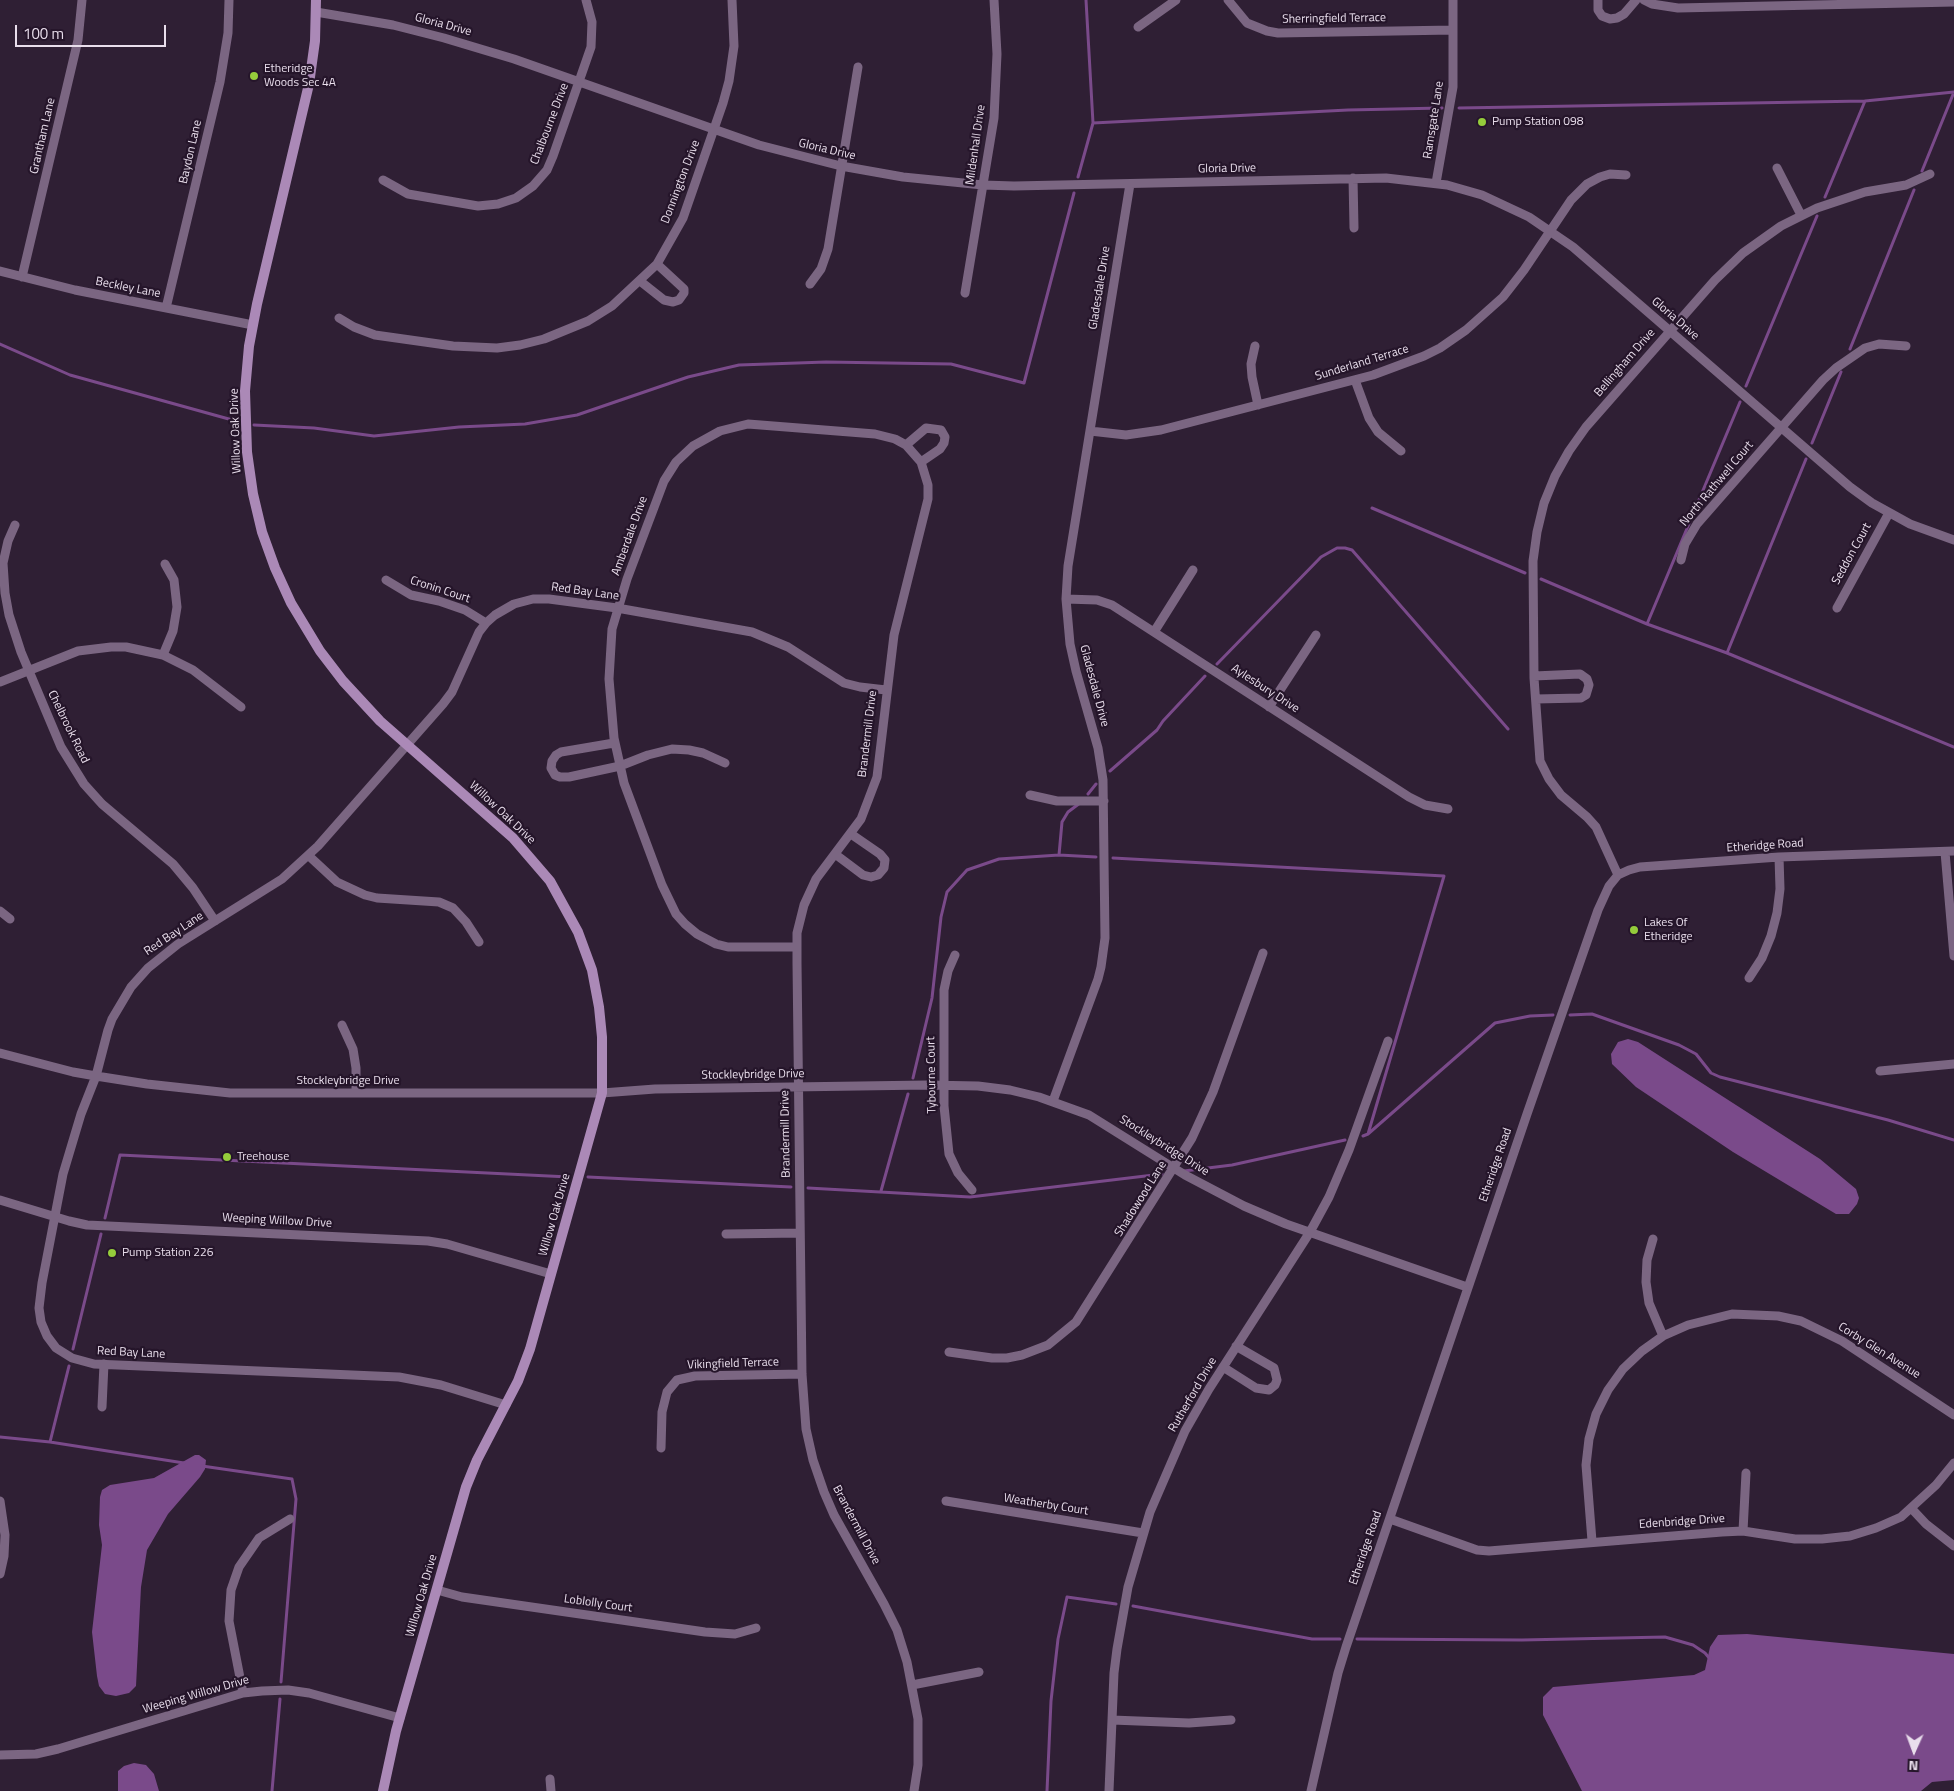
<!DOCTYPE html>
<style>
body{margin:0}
#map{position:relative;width:1954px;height:1791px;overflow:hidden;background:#2f1f34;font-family:"Titillium Web",sans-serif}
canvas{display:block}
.north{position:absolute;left:1889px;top:1726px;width:50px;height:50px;-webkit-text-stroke:4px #25152a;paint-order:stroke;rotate:182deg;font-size:14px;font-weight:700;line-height:20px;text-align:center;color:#e9deec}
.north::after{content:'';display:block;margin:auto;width:18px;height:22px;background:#e9deec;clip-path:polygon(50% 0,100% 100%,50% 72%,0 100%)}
.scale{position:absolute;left:15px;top:25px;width:151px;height:22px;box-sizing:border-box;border:2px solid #e9deec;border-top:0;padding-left:6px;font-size:15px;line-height:18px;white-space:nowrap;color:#e9deec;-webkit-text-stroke:4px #25152a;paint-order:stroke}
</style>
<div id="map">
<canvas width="1954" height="1791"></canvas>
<div class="north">N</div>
<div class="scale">100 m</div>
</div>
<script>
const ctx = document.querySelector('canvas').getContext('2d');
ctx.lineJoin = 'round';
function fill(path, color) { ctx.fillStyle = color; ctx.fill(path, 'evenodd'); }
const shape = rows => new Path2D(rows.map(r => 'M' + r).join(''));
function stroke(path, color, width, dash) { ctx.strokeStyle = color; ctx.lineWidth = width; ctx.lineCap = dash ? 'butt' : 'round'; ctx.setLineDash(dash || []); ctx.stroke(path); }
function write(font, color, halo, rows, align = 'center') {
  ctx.font = font + ' "Titillium Web",sans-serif'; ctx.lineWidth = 4.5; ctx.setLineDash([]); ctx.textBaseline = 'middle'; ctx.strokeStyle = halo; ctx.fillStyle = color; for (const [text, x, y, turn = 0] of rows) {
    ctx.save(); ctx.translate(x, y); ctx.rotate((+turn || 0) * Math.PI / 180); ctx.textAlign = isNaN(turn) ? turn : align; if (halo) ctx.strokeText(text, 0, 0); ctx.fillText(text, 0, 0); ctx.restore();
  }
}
const water = shape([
 [1628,1039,1638,1042,1820,1159,1856,1189,1859,1198,1857,1204,1849,1214,1836,1214,1733,1152,1636,1087,1612,1064,1611,1054,1618,1042],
 [195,1455,199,1455,206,1460,205,1469,200,1477,168,1514,147,1550,141,1587,136,1686,129,1693,116,1696,105,1694,99,1686,97,1676,92,1632,102,1545,99,1525,100,1497,102,1490,110,1485,154,1478],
 [1747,1634,1954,1654,1954,1780,1932,1782,1921,1791,1582,1791,1543,1715,1543,1697,1553,1687,1694,1675,1705,1670,1710,1647,1718,1635],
 [134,1763,146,1765,154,1774,159,1791,118,1791,118,1771,124,1766]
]);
const stream = shape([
 [1459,108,1865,101,1954,92,1922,171],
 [1093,123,1348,110,1442,108],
 [1078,177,1093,123,1086,0],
 [1825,197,1865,101],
 [0,344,70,375,236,421],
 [1850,349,1914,190],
 [1746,386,1817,216],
 [254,425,314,428,374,436,459,427,525,424,577,415,688,377,739,365,826,362,951,364,1024,383,1074,193],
 [1812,443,1841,372],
 [1372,508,1525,573],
 [1541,579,1647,624,1727,653,1954,747],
 [1647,624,1740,402],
 [1727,653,1806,459],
 [1217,664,1321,557,1337,548,1345,548,1352,550,1508,729],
 [1110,771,1157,730,1163,721,1205,676],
 [1088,794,1096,784],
 [1059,855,1062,822,1068,812,1080,803],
 [1113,858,1444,876,1368,1134],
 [1570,1015,1592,1014,1679,1045,1696,1054,1711,1073,1720,1077,1888,1120,1954,1140],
 [913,1078,932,998,941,917,947,892,967,870,999,859,1059,855,1096,857],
 [1363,1136,1368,1134,1495,1023,1530,1016,1553,1015],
 [1184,1171,1232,1165,1345,1140],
 [588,1177,791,1187],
 [808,1188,970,1197,1162,1174],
 [881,1191,908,1094],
 [105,1218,120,1155,569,1177],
 [73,1349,101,1234],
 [0,1437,50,1442,184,1463],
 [50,1442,69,1366],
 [202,1466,292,1479,296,1499,281,1682],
 [1133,1606,1312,1639,1340,1639],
 [1357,1639,1522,1640,1665,1637,1693,1645,1705,1653,1710,1659],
 [272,1791,280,1699],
 [1047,1791,1051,1701,1058,1639,1067,1597,1116,1604]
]);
const street = shape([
 [1228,0,1247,23,1267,31,1278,33,1453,30],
 [1598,0,1598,10,1602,16,1610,19,1617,18,1624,14,1636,0],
 [1644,0,1652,4,1678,8,1954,2],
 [316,12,393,25,444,38,514,59,759,145,841,166,903,177,983,185,1014,186,1386,178,1447,185,1482,195,1529,217,1573,247,1850,487,1872,503,1910,524,1954,540],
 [1138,27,1176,0],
 [1777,168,1801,215],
 [1353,178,1354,228],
 [383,180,408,194,478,206,498,204,516,198,533,186,547,170,553,156,591,47,592,22,586,0],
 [1436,183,1453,87,1453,0],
 [0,271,75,290,253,325],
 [22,277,78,40,82,0],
 [640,281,664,300,673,302,679,300,684,293,684,289,657,264],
 [810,284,821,269,828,249,858,67],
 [965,293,994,118,997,54,994,0],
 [166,308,220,82,228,33,229,0],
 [339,318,354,327,375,335,453,346,497,348,520,345,544,339,588,321,612,306,657,264,683,218,723,103,729,81,734,46,732,0],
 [1255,346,1251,364,1252,377,1258,405],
 [1355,380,1369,418,1378,432,1401,451],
 [1090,431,1126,435,1161,430,1373,375,1424,356,1440,348,1466,330,1503,297,1524,270,1571,200,1587,184,1600,177,1610,174,1626,175],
 [906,445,926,428,941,430,945,437,944,443,940,449,921,462],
 [15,525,8,541,3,563,5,593,9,615,21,652,61,747,84,784,102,804,173,864,193,888,215,921],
 [1681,560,1685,544,1697,524,1823,380,1836,368,1865,348,1879,344,1906,346],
 [386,580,411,595,439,601,465,610,486,623],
 [1066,599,1097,600,1112,605,1409,797,1425,805,1448,809],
 [1837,608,1889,513],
 [1154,632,1193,570],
 [163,655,173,631,177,607,174,580,165,564],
 [1534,676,1580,674,1587,679,1589,685,1586,695,1581,698,1536,699],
 [0,682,78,651,111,647,126,647,163,655,193,670,241,707],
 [1269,707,1316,635],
 [614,743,561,752,556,755,552,761,551,768,555,775,560,777,569,777,620,766,648,755,672,749,689,750,703,753,725,763],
 [1030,795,1057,801,1104,801],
 [1945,852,1954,956],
 [835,854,863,875,871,877,878,875,884,868,885,860,880,854,851,834],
 [309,856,337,882,365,895,377,898,439,902,453,908,466,922,479,942],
 [1618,875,1596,827,1587,817,1561,795,1549,779,1540,761,1534,678,1533,561,1537,532,1544,503,1555,476,1569,451,1586,427,1715,280,1743,253,1781,226,1817,208,1865,192,1906,185,1930,174],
 [0,911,10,919],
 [797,947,728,947,716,944,697,934,685,924,676,914,662,885,624,783,614,738,609,679,612,629,627,579,664,481,676,462,693,446,720,431,748,424,875,434,895,439,906,445,921,462,928,485,928,499,894,635,877,777,861,819,816,879,804,905,797,933,797,963,802,1374,806,1429,813,1460,824,1492,834,1515,884,1604,897,1630,907,1662,918,1719,918,1765,914,1791],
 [955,955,948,971,944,990,944,1106,949,1154,958,1173,972,1190],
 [1749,978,1762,958,1771,936,1777,913,1780,889,1779,857],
 [342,1025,353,1049,356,1068,356,1093],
 [0,1053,73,1072,96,1076,147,1084,230,1093,602,1093,655,1089,927,1085,978,1086,1010,1090,1039,1097,1089,1115,1185,1175,1244,1206,1286,1224,1467,1287],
 [1880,1071,1954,1064],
 [1053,1101,1098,979,1101,967,1105,938,1103,780,1098,748,1076,671,1070,644,1066,599,1068,566,1130,184],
 [0,1200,69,1221,87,1225,428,1241,447,1244,551,1274],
 [726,1234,800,1233],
 [1653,1239,1647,1260,1646,1282,1649,1303,1663,1336],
 [949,1352,992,1358,1007,1358,1022,1355,1048,1345,1076,1322,1192,1138,1213,1092,1263,953],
 [1223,1367,1256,1388,1269,1390,1275,1385,1277,1380,1274,1368,1236,1346],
 [506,1405,441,1385,399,1377,94,1364,72,1358,56,1348,47,1336,41,1322,39,1308,42,1283,63,1174,81,1114,96,1076,108,1030,112,1019,131,987,148,968,178,944,282,879,318,846,443,704,452,692,479,632,486,623,495,615,514,604,533,599,549,599,617,608,752,632,788,647,844,683,860,687,886,690],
 [102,1407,104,1364],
 [661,1448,662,1412,667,1392,677,1380,695,1376,802,1374],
 [0,1501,5,1535,4,1556,0,1574],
 [946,1501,1143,1533],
 [1911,1508,1926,1524,1954,1546],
 [1390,1519,1477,1550,1489,1551,1722,1532,1743,1531,1795,1539,1822,1539,1850,1536,1876,1528,1901,1517,1936,1485,1954,1463],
 [1743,1531,1746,1473],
 [1592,1541,1586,1465,1589,1439,1596,1414,1608,1390,1623,1369,1642,1351,1663,1336,1688,1325,1732,1314,1778,1316,1801,1321,1842,1341,1954,1415],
 [437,1590,462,1597,705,1632,735,1634,756,1628],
 [912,1685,979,1672],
 [243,1693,229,1621,231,1590,239,1567,259,1538,290,1519],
 [1112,1720,1189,1723,1231,1720],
 [0,1755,36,1754,58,1749,243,1693,262,1691,288,1690,309,1693,400,1718],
 [550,1779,551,1791],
 [1109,1791,1114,1673,1117,1649,1128,1587,1150,1512,1185,1431,1209,1389,1310,1232,1329,1197,1349,1150,1388,1041],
 [1311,1791,1338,1673,1346,1647,1527,1114,1598,910,1609,886,1618,875,1629,870,1640,867,1779,857,1954,851]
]);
const secondary = shape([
 [316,0,315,41,309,84,257,304,249,346,245,391,247,452,253,494,262,532,275,568,291,603,320,651,343,681,380,721,513,838,550,881,578,932,592,970,599,1007,602,1037,602,1093,530,1349,518,1381,477,1460,466,1487,396,1731,383,1791]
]);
const markers = [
 [254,76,5,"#95cc3b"],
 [1482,122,5,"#95cc3b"],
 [1634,930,5,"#95cc3b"],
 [227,1157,5,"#95cc3b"],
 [112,1253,5,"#95cc3b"]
];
const streetNames = [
 ["Sherringfield Terrace",1334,19,-1],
 ["Gloria Drive",443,25,15],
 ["Ramsgate Lane",1434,120,-81],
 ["Chalbourne Drive",550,124,-69],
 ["Grantham Lane",43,136,-77],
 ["Mildenhall Drive",976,145,-82],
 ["Gloria Drive",827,150,13],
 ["Baydon Lane",191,152,-77],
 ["Gloria Drive",1227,169,-1],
 ["Donnington Drive",681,182,-69],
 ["Beckley Lane",128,288,11],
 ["Gladesdale Drive",1100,288,-81],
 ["Gloria Drive",1675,319,41],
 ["Sunderland Terrace",1362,363,-17],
 ["Bellingham Drive",1625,363,-49],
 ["Willow Oak Drive",236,431,-92],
 ["North Rathwell Court",1717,484,-50],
 ["Amberdale Drive",630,536,-70],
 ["Seddon Court",1852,554,-61],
 ["Cronin Court",440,590,18],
 ["Red Bay Lane",585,592,8],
 ["Gladesdale Drive",1094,686,75],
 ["Aylesbury Drive",1265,689,33],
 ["Chelbrook Road",68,727,64],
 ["Brandermill Drive",868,734,-83],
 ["Willow Oak Drive",502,813,43],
 ["Etheridge Road",1765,846,-4],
 ["Red Bay Lane",174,934,-34],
 ["Stockleybridge Drive",753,1075,-1],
 ["Tybourne Court",932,1075,-91],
 ["Stockleybridge Drive",348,1081],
 ["Brandermill Drive",786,1134,-91],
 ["Stockleybridge Drive",1164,1146,32],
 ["Etheridge Road",1496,1165,-71],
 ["Shadowood Lane",1141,1199,-58],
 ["Willow Oak Drive",555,1215,-74],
 ["Weeping Willow Drive",277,1221,3],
 ["Corby Glen Avenue",1879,1351,32],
 ["Red Bay Lane",131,1353,3],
 ["Vikingfield Terrace",733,1364,-2],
 ["Rutherford Drive",1193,1395,-60],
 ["Weatherby Court",1046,1505,9],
 ["Edenbridge Drive",1682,1522,-4],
 ["Brandermill Drive",856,1525,62],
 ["Etheridge Road",1366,1548,-71],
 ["Willow Oak Drive",422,1596,-74],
 ["Loblolly Court",598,1604,8],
 ["Weeping Willow Drive",196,1695,-16]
];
const poiNames = [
 ["Etheridge",264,69],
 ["Woods Sec 4A",264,83],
 ["Pump Station 098",1492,122],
 ["Lakes Of",1644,923],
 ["Etheridge",1644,937],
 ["Treehouse",237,1157],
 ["Pump Station 226",122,1253]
];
fill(water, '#7a4a8a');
stroke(stream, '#7a4a8a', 3);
stroke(street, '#7b6682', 9);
stroke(secondary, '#ab89b7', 10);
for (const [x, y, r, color] of markers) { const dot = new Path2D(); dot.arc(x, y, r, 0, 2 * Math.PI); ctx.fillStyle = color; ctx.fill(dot); stroke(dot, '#25152a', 2); }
write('12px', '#e9deec', '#25152a', streetNames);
write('12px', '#e9deec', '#25152a', poiNames, 'left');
</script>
